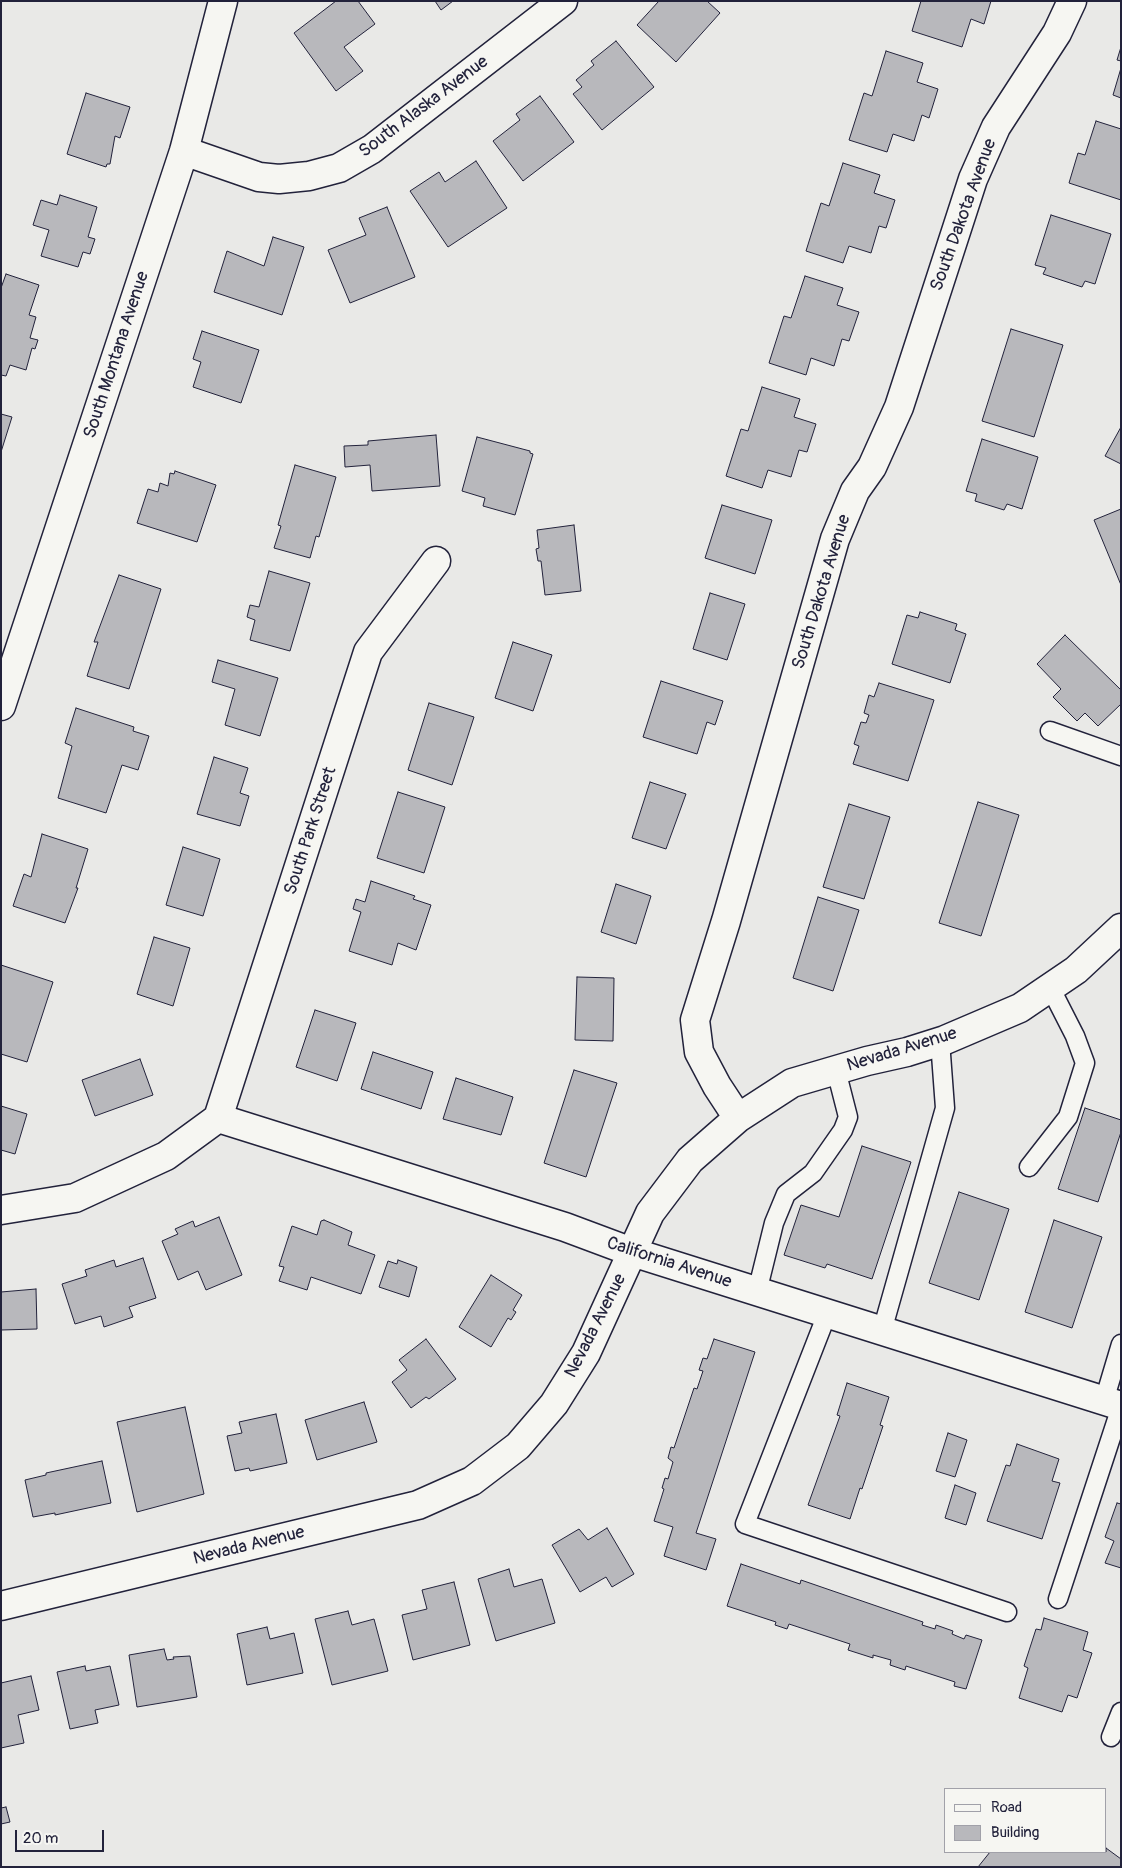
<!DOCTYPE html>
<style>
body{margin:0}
#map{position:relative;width:1122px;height:1868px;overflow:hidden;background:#e9e9e7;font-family:Pangolin,sans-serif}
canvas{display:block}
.frame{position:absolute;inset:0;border:2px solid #22223b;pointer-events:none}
.legend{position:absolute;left:944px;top:1788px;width:162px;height:65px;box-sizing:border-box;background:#f6f6f2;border:1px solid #a1a1a9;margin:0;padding:6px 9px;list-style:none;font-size:15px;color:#22223b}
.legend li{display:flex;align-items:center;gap:10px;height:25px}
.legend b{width:25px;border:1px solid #a1a1a9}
.scale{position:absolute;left:15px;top:1830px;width:89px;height:22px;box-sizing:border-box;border:2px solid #22223b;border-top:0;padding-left:6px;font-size:15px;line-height:18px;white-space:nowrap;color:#22223b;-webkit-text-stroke:4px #f6f6f2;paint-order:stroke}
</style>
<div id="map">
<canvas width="1122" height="1868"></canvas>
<div class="frame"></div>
<ul class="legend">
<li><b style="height:6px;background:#f6f6f2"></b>Road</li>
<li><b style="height:14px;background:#b8b8bc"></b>Building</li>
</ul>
<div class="scale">20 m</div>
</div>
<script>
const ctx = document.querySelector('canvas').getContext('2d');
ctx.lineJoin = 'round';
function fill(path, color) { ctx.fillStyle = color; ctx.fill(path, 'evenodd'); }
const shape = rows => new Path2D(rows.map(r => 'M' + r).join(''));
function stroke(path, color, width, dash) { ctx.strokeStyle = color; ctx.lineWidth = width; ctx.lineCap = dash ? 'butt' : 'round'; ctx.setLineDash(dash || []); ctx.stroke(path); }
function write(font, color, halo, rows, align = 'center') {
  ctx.font = font + ' Pangolin,sans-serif'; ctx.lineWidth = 4.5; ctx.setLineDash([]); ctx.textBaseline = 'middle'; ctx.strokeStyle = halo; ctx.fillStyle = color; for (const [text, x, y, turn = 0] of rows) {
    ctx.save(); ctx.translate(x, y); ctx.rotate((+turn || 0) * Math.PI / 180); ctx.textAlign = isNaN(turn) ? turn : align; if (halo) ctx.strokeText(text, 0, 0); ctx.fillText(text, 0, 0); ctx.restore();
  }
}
const building = shape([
 [336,1,358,1,375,24,344,47,363,71,336,91,294,33,336,1],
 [435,1,453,1,441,10,435,1],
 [659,1,707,1,720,13,676,62,637,25,659,1],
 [921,1,991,1,984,24,971,19,962,47,912,31,921,1],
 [616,41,654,87,602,130,573,94,582,87,576,80,594,65,591,61,616,41],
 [1121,47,1121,61,1117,60,1121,47],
 [886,51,923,63,917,82,938,89,929,118,922,115,914,141,893,134,887,152,849,140,864,93,872,96,886,51],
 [1121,68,1121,98,1113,95,1121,68],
 [86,93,130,107,120,138,115,136,110,164,107,164,106,167,67,154,86,93],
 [540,96,574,142,523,181,493,141,520,120,516,114,540,96],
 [1096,121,1121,129,1121,200,1069,183,1078,153,1085,155,1096,121],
 [476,161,507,208,448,247,410,191,439,172,445,182,476,161],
 [843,163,880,175,874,193,895,200,886,228,879,226,871,253,849,246,843,263,806,251,821,203,829,206,843,163],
 [60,195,97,207,88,237,95,239,90,254,83,252,78,267,41,256,49,230,33,225,41,200,57,205,60,195],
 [387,207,415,277,350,303,328,250,366,235,359,218,387,207],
 [1051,215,1111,234,1095,284,1085,281,1082,287,1043,274,1046,268,1035,265,1051,215],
 [273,237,304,247,282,315,214,292,227,251,264,266,273,237],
 [6,274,39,285,29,315,36,317,30,338,38,340,35,349,32,348,26,370,10,365,6,376,1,375,1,288,6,274],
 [805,276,843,288,837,305,859,312,849,341,842,339,834,366,811,358,806,375,769,363,784,316,791,318,805,276],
 [1011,329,1063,345,1034,437,982,421,1011,329],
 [202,331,259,350,241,403,193,387,201,362,193,359,202,331],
 [762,387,800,399,794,417,816,424,807,452,799,450,791,477,768,470,762,488,726,476,741,429,748,431,762,387],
 [1,414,12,417,1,452,1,414],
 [1121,427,1121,464,1105,456,1121,427],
 [436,435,440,486,372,491,370,465,345,467,344,446,368,445,368,441,436,435],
 [477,437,530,451,530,453,533,454,515,515,483,506,485,498,462,491,477,437],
 [982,439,1038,457,1022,509,1007,504,1004,510,988,505,975,501,977,494,966,491,982,439],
 [295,465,336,477,319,537,316,536,310,558,274,548,281,526,278,525,295,465],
 [175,471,216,485,197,542,137,523,148,489,158,492,160,483,168,486,170,473,174,474,175,471],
 [722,505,772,520,755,574,705,558,722,505],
 [1121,509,1121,585,1094,520,1121,509],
 [574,525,581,591,545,595,541,561,538,561,536,549,539,548,537,530,574,525],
 [269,571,310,583,290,651,250,640,255,620,247,617,250,605,259,607,269,571],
 [119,575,161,589,129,689,87,676,98,642,94,642,119,575],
 [710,593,745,604,727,660,693,649,710,593],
 [920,612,957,624,955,630,966,634,950,683,892,664,907,615,918,618,920,612],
 [1065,635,1121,690,1121,704,1098,726,1085,713,1077,721,1053,697,1061,689,1037,664,1065,635],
 [513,642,552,655,533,711,495,698,513,642],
 [218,660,278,678,260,736,225,725,235,689,212,682,218,660],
 [661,681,723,701,715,725,707,722,697,754,643,737,661,681],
 [879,683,934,700,908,781,853,764,859,746,854,744,861,722,866,723,869,715,864,713,869,695,874,697,879,683],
 [429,703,474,717,452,785,408,770,429,703],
 [76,708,134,727,133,731,149,736,138,770,122,765,106,813,58,798,72,746,65,743,76,708],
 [214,757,248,768,240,793,249,796,240,826,197,814,214,757],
 [650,782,686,794,666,849,632,838,650,782],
 [398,792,445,807,424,873,377,858,398,792],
 [978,802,1019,815,981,936,939,923,978,802],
 [849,804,890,817,864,899,823,887,849,804],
 [42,834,88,849,76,888,78,888,65,923,13,906,24,874,31,877,42,834],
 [183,847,220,859,203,916,166,905,183,847],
 [371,881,415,896,413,899,431,905,416,950,398,943,392,965,349,951,361,912,353,909,356,899,365,902,371,881],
 [616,884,651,896,636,944,601,932,616,884],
 [818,897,859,910,833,991,793,978,818,897],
 [154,937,190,948,173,1006,137,994,154,937],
 [1,965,53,982,27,1062,1,1054,1,965],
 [577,977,614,978,613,1041,575,1040,577,977],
 [315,1010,356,1023,337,1081,296,1067,315,1010],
 [373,1052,433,1072,421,1109,361,1089,373,1052],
 [140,1059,153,1095,95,1116,82,1080,140,1059],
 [574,1070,617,1083,586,1177,544,1163,574,1070],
 [456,1078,513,1097,501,1135,443,1119,456,1078],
 [1,1106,27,1114,15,1154,1,1150,1,1106],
 [1085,1108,1121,1120,1121,1132,1098,1202,1058,1189,1085,1108],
 [862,1146,911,1162,872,1279,827,1264,825,1268,784,1255,801,1205,839,1217,862,1146],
 [959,1192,1009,1209,979,1300,929,1283,959,1192],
 [219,1217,242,1275,206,1290,198,1271,178,1280,162,1241,178,1234,175,1229,193,1221,195,1227,219,1217],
 [324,1220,352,1232,348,1245,375,1255,361,1294,311,1277,307,1290,279,1281,284,1267,279,1266,292,1226,317,1235,321,1221,324,1220],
 [1054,1220,1102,1237,1072,1328,1025,1312,1054,1220],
 [143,1258,156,1298,129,1307,133,1317,104,1327,101,1316,75,1324,62,1284,87,1276,85,1270,114,1260,116,1267,143,1258],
 [398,1260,417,1267,409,1297,379,1287,388,1261,397,1264,398,1260],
 [491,1275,522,1295,513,1310,516,1312,511,1320,508,1318,491,1347,459,1327,491,1275],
 [36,1289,37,1329,1,1330,1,1292,36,1289],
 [426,1339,456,1379,429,1399,426,1397,411,1408,392,1382,407,1370,399,1360,426,1339],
 [714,1339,755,1352,696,1533,716,1539,706,1570,664,1556,673,1527,654,1521,664,1489,662,1488,665,1478,668,1479,673,1462,668,1458,671,1447,674,1448,694,1388,697,1389,703,1371,699,1370,703,1358,707,1359,714,1339],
 [847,1383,889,1397,880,1425,883,1426,862,1489,860,1488,850,1519,808,1505,840,1416,837,1415,847,1383],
 [364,1402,377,1442,317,1460,305,1420,364,1402],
 [185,1407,204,1494,137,1512,117,1422,185,1407],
 [276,1414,287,1463,250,1471,249,1468,235,1471,227,1436,242,1433,239,1422,276,1414],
 [948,1433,967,1440,955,1477,936,1471,948,1433],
 [1017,1444,1059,1459,1052,1481,1060,1483,1042,1539,987,1521,1006,1465,1010,1466,1017,1444],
 [102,1461,111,1503,55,1515,55,1513,33,1517,25,1480,46,1475,46,1473,102,1461],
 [955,1485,976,1493,966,1525,945,1518,955,1485],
 [1117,1503,1121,1504,1121,1568,1105,1563,1114,1541,1105,1537,1117,1503],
 [607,1528,634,1574,612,1587,606,1577,580,1592,552,1545,579,1529,588,1540,607,1528],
 [741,1564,800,1584,801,1580,923,1622,922,1625,935,1629,936,1625,953,1631,952,1634,964,1639,966,1635,982,1640,966,1689,954,1686,955,1682,906,1666,905,1670,890,1665,891,1660,873,1655,873,1658,848,1650,850,1644,789,1624,787,1629,775,1625,776,1622,727,1606,741,1564],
 [509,1569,514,1587,542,1579,555,1623,496,1641,478,1579,509,1569],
 [454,1582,470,1645,413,1660,402,1615,427,1609,422,1590,454,1582],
 [348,1611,352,1625,374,1619,388,1671,332,1685,315,1619,348,1611],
 [1044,1618,1088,1632,1083,1650,1092,1653,1077,1698,1068,1695,1062,1712,1019,1698,1028,1668,1024,1666,1036,1629,1041,1630,1044,1618],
 [267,1627,270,1639,294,1633,303,1673,247,1685,237,1634,267,1627],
 [164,1649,167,1660,174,1659,173,1657,190,1656,197,1697,137,1707,129,1655,164,1649],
 [85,1666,86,1671,110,1666,119,1705,95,1710,98,1723,70,1729,57,1672,85,1666],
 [31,1676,39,1710,18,1715,24,1743,1,1748,1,1683,31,1676],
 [6,1807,10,1822,1,1824,1,1808,6,1807],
 [1106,1848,1121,1859,1121,1867,978,1867,990,1852,1106,1852,1106,1848]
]);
const service = shape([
 [1050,731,1121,756],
 [1029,1167,1068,1117,1085,1063,1075,1036,1050,987],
 [757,1292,774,1223,786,1194,813,1173,843,1130,848,1117,836,1070],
 [827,1314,745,1524,1007,1612],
 [882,1331,945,1108,940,1041],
 [1104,1401,1121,1344],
 [1058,1599,1121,1407],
 [1111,1737,1121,1712]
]);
const minor = shape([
 [184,151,259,177,279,179,309,176,339,168,372,149,563,1],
 [1,706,184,151,223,1],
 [218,1118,565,1227,632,1252,1121,1406],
 [218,1118,368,652,436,561],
 [738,1118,717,1086,699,1052,695,1020,726,921,835,539,855,491,872,467,899,407,973,179,996,127,1057,33,1072,1],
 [1,1210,75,1198,166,1156,218,1118],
 [1,1606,418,1505,472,1481,518,1446,554,1404,586,1353,650,1213,690,1160,738,1118,792,1083,867,1061,907,1052,945,1040,1020,1008,1076,970,1121,928]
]);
const streetNames = [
 ["South Alaska Avenue",424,107,-37],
 ["South Dakota Avenue",964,215,-70],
 ["South Montana Avenue",117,355,-72],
 ["South Dakota Avenue",822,592,-73],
 ["South Park Street",311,831,-72],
 ["Nevada Avenue",902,1050,-17],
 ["California Avenue",669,1263,18],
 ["Nevada Avenue",596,1326,-63],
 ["Nevada Avenue",249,1546,-14]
];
fill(building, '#b8b8bc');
stroke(building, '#22223b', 1);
stroke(service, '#22223b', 21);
stroke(minor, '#22223b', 31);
stroke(service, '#f6f6f2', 18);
stroke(minor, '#f6f6f2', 28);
write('18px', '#22223b', '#f6f6f2', streetNames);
</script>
